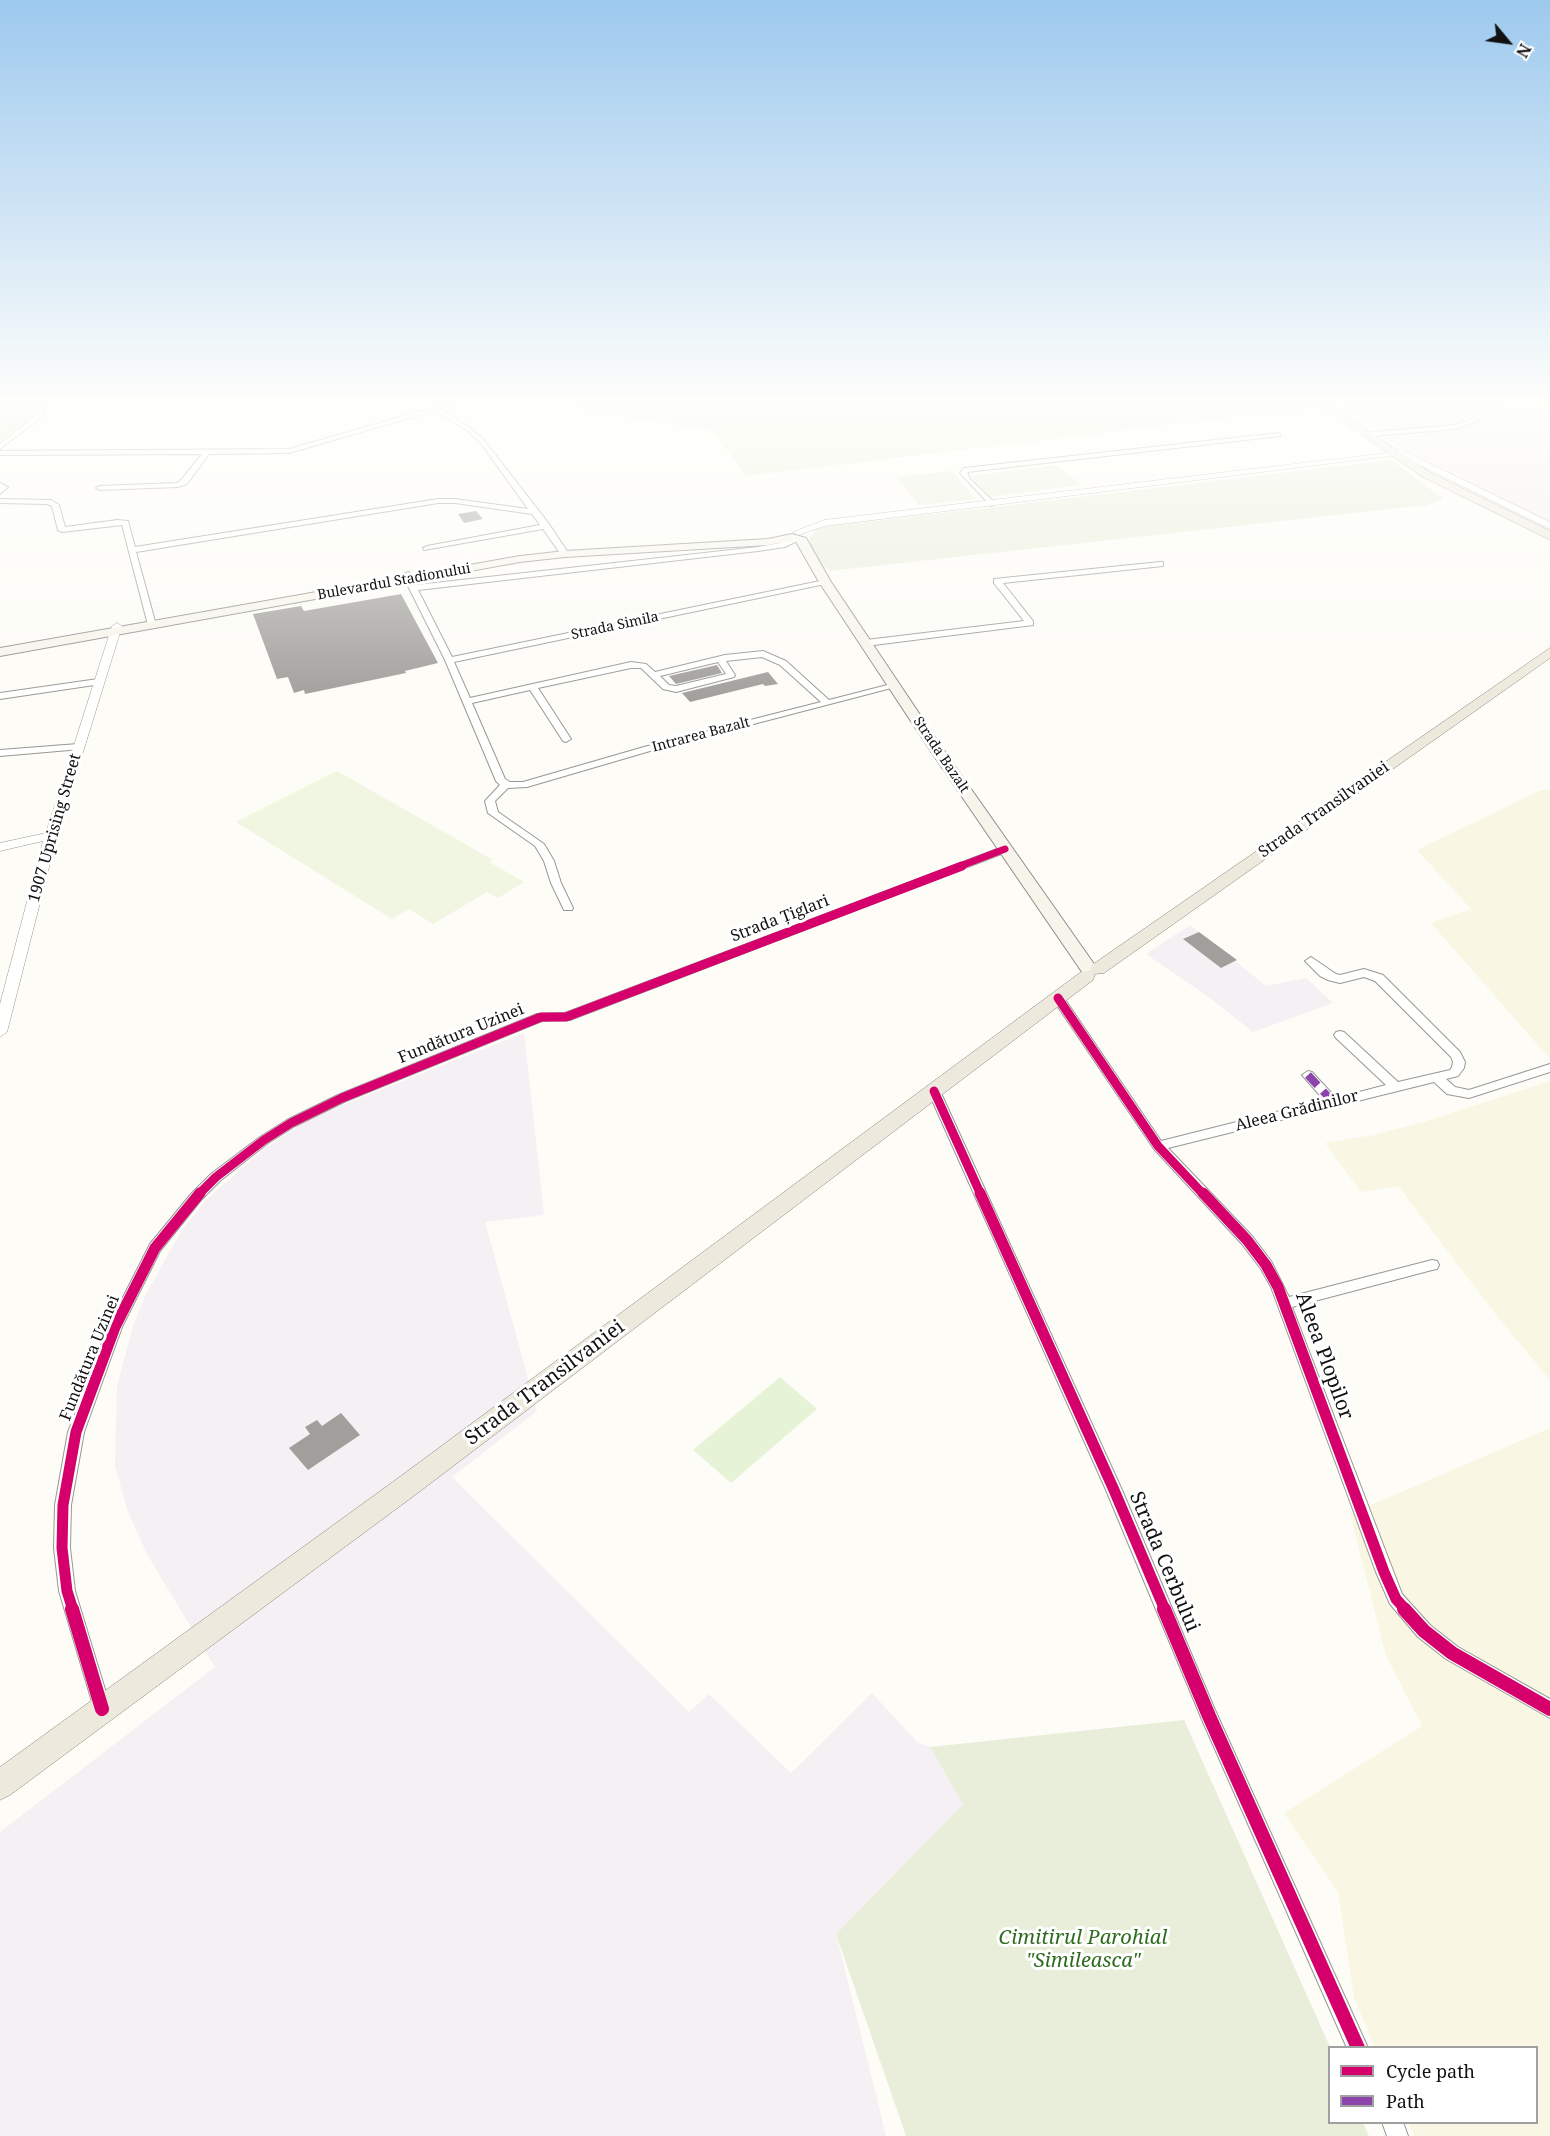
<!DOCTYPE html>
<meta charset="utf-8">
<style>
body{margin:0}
#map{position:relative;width:1550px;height:2136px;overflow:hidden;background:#fdfcf7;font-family:"Noto Serif",serif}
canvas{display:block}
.legend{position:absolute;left:1328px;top:2046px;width:210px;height:78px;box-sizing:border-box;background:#fff;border:2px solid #a0a0a0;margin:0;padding:8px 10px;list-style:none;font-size:18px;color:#111}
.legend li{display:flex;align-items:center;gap:12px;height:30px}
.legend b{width:30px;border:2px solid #a0a0a0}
.north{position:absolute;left:1478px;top:12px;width:60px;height:60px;-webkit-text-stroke:4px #fff;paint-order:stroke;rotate:119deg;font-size:16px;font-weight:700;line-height:24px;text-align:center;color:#111}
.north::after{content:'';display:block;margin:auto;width:21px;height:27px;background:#111;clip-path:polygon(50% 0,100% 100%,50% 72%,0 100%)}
</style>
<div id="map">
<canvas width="1550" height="2136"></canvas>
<ul class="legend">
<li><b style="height:8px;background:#d6006c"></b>Cycle path</li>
<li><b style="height:8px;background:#8e44ad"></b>Path</li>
</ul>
<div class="north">N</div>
</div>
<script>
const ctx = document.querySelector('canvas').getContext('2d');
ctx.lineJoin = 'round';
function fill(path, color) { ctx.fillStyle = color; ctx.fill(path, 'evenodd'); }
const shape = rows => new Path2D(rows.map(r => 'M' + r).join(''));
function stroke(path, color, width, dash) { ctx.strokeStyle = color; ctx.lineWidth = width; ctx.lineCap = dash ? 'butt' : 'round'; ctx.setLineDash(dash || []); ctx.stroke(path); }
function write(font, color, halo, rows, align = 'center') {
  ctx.font = font + ' "Noto Serif",serif'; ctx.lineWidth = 6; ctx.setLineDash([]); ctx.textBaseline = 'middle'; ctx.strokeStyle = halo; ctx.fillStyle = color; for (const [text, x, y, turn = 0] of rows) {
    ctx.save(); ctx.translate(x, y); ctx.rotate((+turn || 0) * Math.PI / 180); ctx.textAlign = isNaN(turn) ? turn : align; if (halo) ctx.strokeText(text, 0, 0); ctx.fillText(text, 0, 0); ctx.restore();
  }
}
const industrial = shape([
 [1502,404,1550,404,1550,523,1414,455,1385,438,1387,435,1445,431,1471,425],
 [1190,925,1266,986,1306,978,1333,1003,1253,1032,1210,998,1146,954],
 [524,1033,544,1215,485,1222,537,1411,452,1477,689,1712,709,1694,791,1773,872,1693,917,1742,930,1747,963,1804,836,1934,886,2136,0,2136,0,1832,215,1667,148,1556,128,1512,115,1466,117,1386,133,1326,146,1294,182,1230,206,1200,261,1151,305,1122,335,1108]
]);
const farmland = shape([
 [1541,790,1550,790,1550,1059,1431,923,1471,909,1417,850],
 [1550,1081,1550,1380,1497,1316,1398,1186,1361,1192,1325,1143,1374,1135,1427,1121],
 [1550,1428,1550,2136,1414,2136,1408,2123,1536,2122,1536,2048,1375,2047,1354,1998,1338,1892,1284,1813,1422,1726,1386,1656,1350,1514]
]);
const green = shape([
 [574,404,1341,404,746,476,736,461,710,430,594,412],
 [780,1377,817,1409,731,1483,693,1450]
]);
const forest = shape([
 [0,404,41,404,29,419,0,441]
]);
const cemetery = shape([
 [1340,404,1490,404,1460,423,1439,428,1387,431,1381,431],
 [1391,460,1444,499,1427,505,829,571,812,552,809,538,817,528],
 [1057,465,1080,485,991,497,970,476],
 [952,471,976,499,919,505,896,477],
 [1184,1720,1330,2047,1330,2122,1363,2123,1369,2136,906,2136,836,1934,963,1804,930,1747]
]);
const pitch = shape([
 [337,771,493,860,489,862,524,882,498,898,487,892,433,924,409,909,392,919,236,822]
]);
const building = shape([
 [476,511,483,519,464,523,458,514],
 [401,594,438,663,405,671,406,673,305,694,304,690,294,693,288,677,277,679,253,614,301,606,304,611],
 [717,665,722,673,676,684,669,676],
 [768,672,778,684,765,686,763,684,690,702,682,693],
 [1199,932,1237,960,1221,968,1183,939],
 [341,1413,360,1435,308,1470,289,1448,310,1434,305,1427,317,1420,322,1426]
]);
const minor = shape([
 [42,404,48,404,40,418,0,449,0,444,35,416,42,404],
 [446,404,455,404,440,409,469,427,484,440,549,524,569,554,568,556,562,556,543,529,424,550,423,548,427,546,540,525,532,514,455,503,438,503,136,552,156,625,152,627,148,625,122,525,62,532,58,530,52,506,47,504,0,503,0,499,51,500,59,505,65,527,117,520,128,521,135,547,438,499,455,499,528,509,480,442,465,429,434,411,289,453,209,454,187,484,178,487,100,490,96,488,100,486,177,483,181,480,202,454,0,455,0,451,289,449,446,404],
 [1493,404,1500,404,1476,421,1456,429,1373,436,1370,434,1373,432,1455,425,1472,419,1493,404],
 [1278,433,1280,434,1280,436,967,472,970,479,994,502,995,504,991,506,960,473,964,468,1278,433],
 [0,483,8,487,0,494,0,483],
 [796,536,800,538,799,540,785,547,758,551,418,590,452,657,825,580,829,582,825,584,454,662,470,698,631,662,646,664,655,672,725,655,763,651,786,661,829,700,895,683,899,686,650,751,527,787,508,788,495,801,498,812,544,844,554,861,561,883,573,908,572,910,564,910,551,883,544,861,535,846,488,813,485,801,500,785,496,781,445,660,402,574,409,572,416,585,758,547,780,543,796,536],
 [762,657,780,665,821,702,644,747,523,782,510,782,505,779,472,703,530,690,563,741,566,742,571,739,538,688,631,668,641,668,663,689,676,692,734,677,735,675,726,661,762,657],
 [718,662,726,674,676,686,669,685,660,676,718,662],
 [1160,562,1163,562,1163,566,1003,583,1033,621,1033,625,866,646,862,643,866,640,1024,621,994,583,994,579,1160,562],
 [98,679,101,680,101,684,0,699,0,693,98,679],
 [78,744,83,747,81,749,0,756,0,750,78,744],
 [1005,846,1009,847,1009,851,570,1020,542,1021,346,1101,295,1126,268,1143,221,1180,201,1200,160,1251,122,1327,84,1432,71,1505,70,1548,75,1591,111,1709,108,1715,102,1718,96,1715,59,1591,54,1548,55,1505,68,1432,108,1327,150,1244,191,1194,211,1174,260,1137,287,1120,338,1095,537,1014,565,1013,1005,846],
 [1311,957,1336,974,1340,975,1364,969,1383,975,1460,1052,1465,1062,1464,1068,1458,1076,1446,1079,1455,1087,1469,1090,1550,1064,1550,1072,1469,1098,1447,1094,1434,1082,1168,1148,1252,1236,1271,1261,1289,1297,1432,1260,1437,1261,1439,1265,1437,1269,1432,1270,1292,1307,1402,1594,1430,1625,1458,1647,1550,1699,1550,1718,1446,1659,1418,1637,1390,1604,1376,1572,1271,1287,1261,1269,1242,1244,1154,1149,1052,998,1058,994,1062,995,1161,1141,1324,1100,1302,1075,1308,1071,1312,1072,1336,1098,1386,1085,1336,1038,1334,1035,1336,1032,1340,1031,1344,1032,1398,1082,1450,1070,1452,1067,1453,1062,1451,1057,1375,981,1364,977,1340,983,1328,980,1320,976,1305,961,1311,957],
 [934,1087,940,1091,1122,1490,1215,1710,1368,2048,1347,2048,1203,1722,1106,1490,928,1091,934,1087],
 [1382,2122,1403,2122,1408,2136,1387,2136,1382,2122]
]);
const tertiary = shape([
 [1396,450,1402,450,1550,522,1550,529,1399,455,825,526,798,535,793,532,824,520,1395,452,1396,450],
 [117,623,122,626,57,836,7,1032,0,1037,0,1004,43,841,0,851,0,843,46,833,112,626,117,623]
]);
const secondary = shape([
 [792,534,806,538,831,582,945,752,1094,964,1096,968,1094,972,1082,972,932,753,819,582,795,540,768,545,565,557,520,562,0,656,0,648,520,556,565,551,768,539,792,534]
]);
const primary = shape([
 [1318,404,1329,404,1429,472,1550,531,1550,540,1421,476,1318,404],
 [1550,648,1550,658,1104,973,1095,974,1093,980,419,1492,10,1795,0,1800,0,1767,401,1476,1081,972,1090,971,1092,965,1550,648]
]);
const quiet = shape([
 [1308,1075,1334,1103]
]);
const cyclewayFar3 = shape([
 [958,867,1005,849]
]);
const cyclewayFar2 = shape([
 [1058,998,1158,1146,1204,1195],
 [934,1091,981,1195],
 [198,1195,216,1177,264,1140,291,1123,342,1098,541,1017,566,1017,962,866]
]);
const cyclewayFar1 = shape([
 [980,1193,1114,1490,1165,1610],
 [1203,1193,1247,1240,1266,1265,1278,1287,1384,1572,1396,1599,1406,1610],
 [73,1610,67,1591,62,1548,63,1505,76,1432,115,1327,155,1248,200,1193]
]);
const cycleway = shape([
 [72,1609,102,1709],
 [1164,1609,1209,1716,1358,2048],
 [1404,1609,1424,1631,1452,1653,1550,1709]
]);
const farStreetnames = [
 ["Bulevardul Stadionului",394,582,-10],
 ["Strada Simila",615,626,-12],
 ["Intrarea Bazalt",701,735,-15],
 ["Strada Bazalt",941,755,56]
];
const streetNames = [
 ["Strada Transilvaniei",1324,810,-35],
 ["1907 Uprising Street",55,828,-74],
 ["Strada Țiglari",780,919,-21],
 ["Fundătura Uzinei",461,1034,-22],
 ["Aleea Grădinilor",1297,1111,-14],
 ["Fundătura Uzinei",90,1358,-68]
];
const nearStreetnames = [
 ["Aleea Plopilor",1324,1356,70],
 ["Strada Transilvaniei",545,1383,-37],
 ["Strada Cerbului",1164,1562,67]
];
const nearParknames = [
 ["Cimitirul Parohial",1083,1938],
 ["\"Simileasca\"",1083,1961]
];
fill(industrial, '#f5f0f3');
fill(farmland, '#f9f7e4');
fill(green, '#e7f3d7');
fill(forest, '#d8eac5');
fill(cemetery, '#e9eedb');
fill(pitch, '#f0f6e1');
fill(building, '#a19f9c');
stroke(minor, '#979795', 2);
stroke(tertiary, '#979795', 1);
stroke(secondary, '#8e8d8b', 2);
stroke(primary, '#858482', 1);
fill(minor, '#fffffe');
fill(tertiary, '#fffffe');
fill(secondary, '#f6f4eb');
fill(primary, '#ede9dc');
stroke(quiet, '#8e44ad', 8, [14, 8]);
stroke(cyclewayFar3, '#d6006c', 7);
stroke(cyclewayFar2, '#d6006c', 9);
stroke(cyclewayFar1, '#d6006c', 11);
stroke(cycleway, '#d6006c', 14);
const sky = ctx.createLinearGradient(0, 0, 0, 703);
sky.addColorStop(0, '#9dc9ee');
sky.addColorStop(0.57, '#fefefb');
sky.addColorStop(1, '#fefefb00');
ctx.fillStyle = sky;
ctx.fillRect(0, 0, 1550, 703);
write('14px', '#111', '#fff', farStreetnames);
write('16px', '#111', '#fff', streetNames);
write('20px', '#111', '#fff', nearStreetnames);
write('italic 20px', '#2f6b1f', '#fff', nearParknames);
</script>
